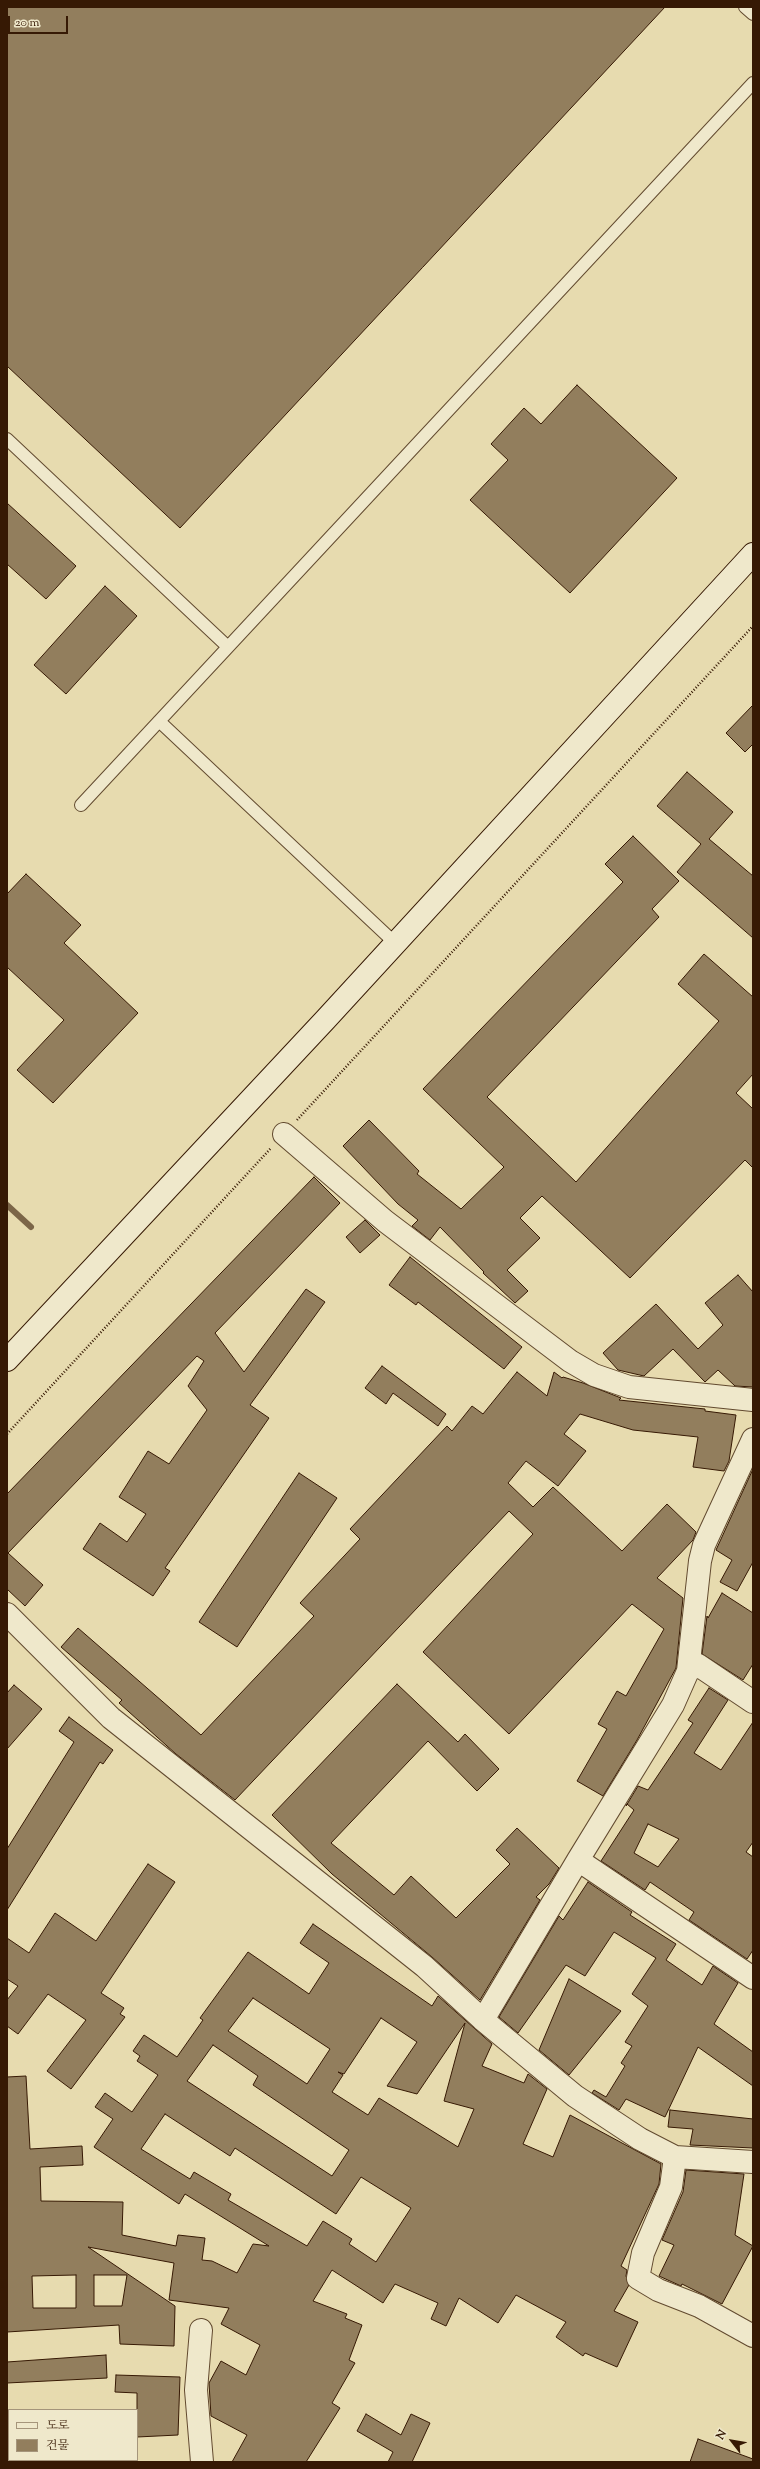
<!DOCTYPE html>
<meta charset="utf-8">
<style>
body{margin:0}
#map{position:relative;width:760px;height:2469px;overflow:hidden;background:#e7dbaf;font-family:"Sorts Mill Goudy","Noto Serif KR",serif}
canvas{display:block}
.frame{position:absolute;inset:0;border:8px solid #361904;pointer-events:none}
.legend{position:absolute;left:8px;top:2409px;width:130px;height:52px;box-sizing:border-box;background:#efe8cb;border:1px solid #a5957b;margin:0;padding:5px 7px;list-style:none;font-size:12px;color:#361904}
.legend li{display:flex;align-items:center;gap:8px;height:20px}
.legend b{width:20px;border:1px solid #a5957b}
.north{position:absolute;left:712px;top:2421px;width:40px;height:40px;-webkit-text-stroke:3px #efe8cb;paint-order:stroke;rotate:301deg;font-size:11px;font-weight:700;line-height:16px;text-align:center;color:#361904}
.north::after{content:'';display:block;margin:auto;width:14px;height:18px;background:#361904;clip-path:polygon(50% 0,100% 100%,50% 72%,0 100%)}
.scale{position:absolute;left:8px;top:16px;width:60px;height:18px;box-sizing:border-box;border:2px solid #361904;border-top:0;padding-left:5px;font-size:12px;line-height:14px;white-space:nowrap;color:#361904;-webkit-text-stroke:3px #efe8cb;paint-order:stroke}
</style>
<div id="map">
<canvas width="760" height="2469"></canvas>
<div class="frame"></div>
<ul class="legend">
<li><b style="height:5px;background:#efe8cb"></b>도로</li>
<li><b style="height:11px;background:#927e5d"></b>건물</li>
</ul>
<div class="north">N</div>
<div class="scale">20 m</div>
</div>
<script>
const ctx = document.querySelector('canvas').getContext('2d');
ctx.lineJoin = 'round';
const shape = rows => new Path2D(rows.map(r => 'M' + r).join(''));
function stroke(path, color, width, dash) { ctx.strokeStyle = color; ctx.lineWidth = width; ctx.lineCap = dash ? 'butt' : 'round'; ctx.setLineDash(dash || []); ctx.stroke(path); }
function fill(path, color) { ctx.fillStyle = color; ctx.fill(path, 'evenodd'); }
const stream = shape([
 [7,1205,31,1227]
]);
const building = shape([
 [7,7,665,7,180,528,7,366,7,7],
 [577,385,677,478,570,593,470,500,508,460,491,444,524,408,541,424,577,385],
 [7,503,76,566,46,599,7,564,7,503],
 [105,586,137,616,66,694,34,665,105,586],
 [753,705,753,744,745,752,726,733,753,705],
 [687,772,733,812,709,839,753,876,753,938,677,872,701,844,657,806,687,772],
 [633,836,679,881,652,909,659,917,487,1097,576,1182,719,1021,678,984,704,954,753,997,753,1074,736,1093,753,1109,753,1168,745,1160,630,1278,542,1196,520,1218,540,1238,507,1270,528,1291,515,1303,483,1273,484,1272,440,1227,430,1240,412,1226,418,1220,398,1204,343,1146,369,1120,419,1171,417,1174,461,1209,504,1167,423,1089,623,882,605,864,633,836],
 [26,874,81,925,64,943,138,1013,53,1103,17,1070,64,1020,7,967,7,894,26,874],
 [314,1177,340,1203,215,1333,244,1372,306,1289,325,1302,250,1405,269,1418,165,1568,170,1571,153,1596,83,1549,100,1523,127,1542,146,1514,119,1497,148,1451,169,1464,207,1410,188,1386,204,1361,197,1356,8,1553,43,1585,25,1606,7,1589,7,1494,314,1177],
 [365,1220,380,1235,360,1253,346,1237,365,1220],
 [410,1257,522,1347,504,1369,418,1302,416,1305,389,1285,410,1257],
 [738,1275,753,1292,753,1387,735,1386,718,1370,705,1382,673,1349,644,1376,618,1370,603,1353,656,1304,698,1349,723,1325,705,1303,738,1275],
 [382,1366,446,1414,438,1426,393,1393,386,1404,365,1388,382,1366],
 [517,1372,547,1396,554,1372,562,1378,563,1377,583,1383,621,1398,619,1400,705,1409,705,1411,736,1415,729,1461,724,1471,693,1467,698,1437,633,1430,580,1414,564,1434,586,1451,558,1486,526,1461,508,1483,533,1507,553,1487,622,1551,667,1504,696,1532,693,1540,657,1578,683,1598,676,1668,637,1740,603,1796,577,1781,607,1729,598,1724,617,1691,626,1696,664,1629,632,1604,509,1734,423,1652,533,1534,509,1511,235,1800,176,1754,119,1703,122,1700,61,1647,78,1628,201,1735,314,1616,300,1603,360,1539,350,1529,447,1426,452,1431,472,1406,483,1414,517,1372],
 [753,1469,753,1562,737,1591,720,1582,732,1560,716,1550,753,1469],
 [299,1473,337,1498,237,1647,199,1622,299,1473],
 [722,1593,753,1613,753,1664,743,1680,702,1654,707,1616,708,1618,722,1593],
 [397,1684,458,1742,465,1734,499,1769,477,1791,428,1741,331,1843,394,1895,411,1876,456,1918,510,1864,496,1850,517,1828,559,1868,549,1884,536,1897,540,1900,480,2000,432,1957,332,1874,272,1815,397,1684],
 [14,1685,42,1709,7,1749,7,1693,14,1685],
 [709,1688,728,1700,694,1753,721,1770,753,1722,753,1842,746,1852,753,1857,753,1950,747,1959,689,1920,694,1912,650,1882,645,1890,601,1861,634,1810,627,1804,626,1806,638,1786,648,1790,693,1723,688,1720,709,1688],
 [648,1824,679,1839,658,1867,634,1853,648,1824],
 [69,1717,113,1750,103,1764,100,1762,7,1910,7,1849,74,1742,59,1731,69,1717],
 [148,1864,175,1882,101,1993,124,2008,120,2014,125,2017,71,2089,47,2071,86,2020,48,1994,18,2034,7,2026,7,2000,18,1986,7,1979,7,1938,29,1953,55,1913,96,1941,148,1864],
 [588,1882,632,1912,630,1915,676,1944,666,1960,702,1985,713,1966,738,1983,714,2024,753,2052,753,2086,698,2047,665,2117,626,2099,619,2110,592,2093,594,2090,606,2097,625,2066,621,2063,632,2046,625,2042,648,2006,632,1994,656,1958,614,1932,585,1976,566,1965,518,2033,499,2017,559,1916,563,1920,588,1882],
 [313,1924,432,2006,438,1996,492,2044,482,2066,524,2083,528,2074,547,2089,523,2144,553,2157,570,2115,661,2164,659,2184,621,2266,627,2270,626,2276,629,2285,614,2311,638,2322,617,2367,585,2353,583,2356,556,2337,566,2322,516,2295,498,2323,459,2298,446,2326,431,2319,438,2303,395,2284,383,2303,332,2270,313,2301,347,2314,345,2318,362,2325,349,2360,355,2363,332,2403,340,2408,306,2462,232,2462,247,2435,211,2416,209,2383,221,2361,246,2375,260,2345,221,2324,229,2308,169,2300,174,2263,88,2247,175,2306,174,2346,120,2344,119,2325,7,2332,7,2077,26,2076,30,2149,82,2146,83,2165,40,2167,41,2201,123,2202,122,2235,176,2246,178,2235,205,2238,202,2260,212,2261,237,2273,253,2244,269,2246,185,2194,179,2204,94,2147,113,2119,95,2107,105,2093,132,2112,158,2075,137,2061,140,2056,133,2051,144,2035,177,2057,203,2020,200,2018,248,1952,309,1994,329,1963,300,1943,313,1924],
 [253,1998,330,2049,307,2084,228,2031,253,1998],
 [381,2018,417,2042,387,2086,417,2094,465,2023,444,2101,474,2109,458,2147,379,2098,368,2115,332,2092,343,2075,338,2072,344,2074,381,2018],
 [213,2045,258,2076,253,2085,349,2150,332,2176,187,2081,213,2045],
 [165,2114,230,2156,235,2148,336,2214,361,2177,411,2208,376,2262,349,2244,352,2239,323,2221,307,2246,228,2200,231,2194,194,2172,190,2179,141,2149,165,2114],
 [76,2275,76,2308,33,2308,32,2276,76,2275],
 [94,2275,127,2275,122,2306,94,2306,94,2275],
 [569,1979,621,2011,569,2075,539,2050,569,1979],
 [670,2110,753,2119,753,2148,690,2145,693,2129,668,2127,670,2110],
 [686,2170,744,2174,735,2235,753,2246,722,2304,682,2284,681,2286,659,2276,674,2245,662,2240,683,2192,686,2170],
 [106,2355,107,2378,7,2383,7,2362,106,2355],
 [116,2375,180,2377,178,2435,137,2437,137,2393,115,2392,116,2375],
 [366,2414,401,2435,411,2414,430,2423,412,2462,388,2462,393,2452,357,2431,366,2414],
 [698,2439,753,2459,753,2462,690,2462,698,2439]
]);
const path = shape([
 [297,1120,753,626],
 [7,1434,271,1148]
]);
const service = shape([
 [745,7,753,14],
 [7,439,228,647],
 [159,721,395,943],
 [81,805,753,83]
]);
const minor = shape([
 [284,1134,385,1221,570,1361,594,1375,629,1387,753,1400],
 [7,1614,111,1718,424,1966,483,2020,575,2096,640,2139,675,2157,753,2162],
 [688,1671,698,1665,753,1702],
 [578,1860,753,1978],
 [483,2020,578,1860,673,1705,688,1671,700,1561,704,1545,753,1439],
 [675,2157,671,2187,643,2253,638,2278,658,2290,699,2306,753,2336],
 [201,2330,196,2390,202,2462],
 [15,2462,33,2462]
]);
const secondary = shape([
 [7,1360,326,1019,753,554]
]);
stroke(stream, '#7c6648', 6);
fill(building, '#927e5d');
stroke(building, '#361904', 1);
stroke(service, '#624a2f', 14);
stroke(minor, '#624a2f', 24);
stroke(secondary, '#361904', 24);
stroke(path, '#361904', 2.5, [1, 2]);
stroke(service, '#efe8cb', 12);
stroke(minor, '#efe8cb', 22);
stroke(secondary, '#efe8cb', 22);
</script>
